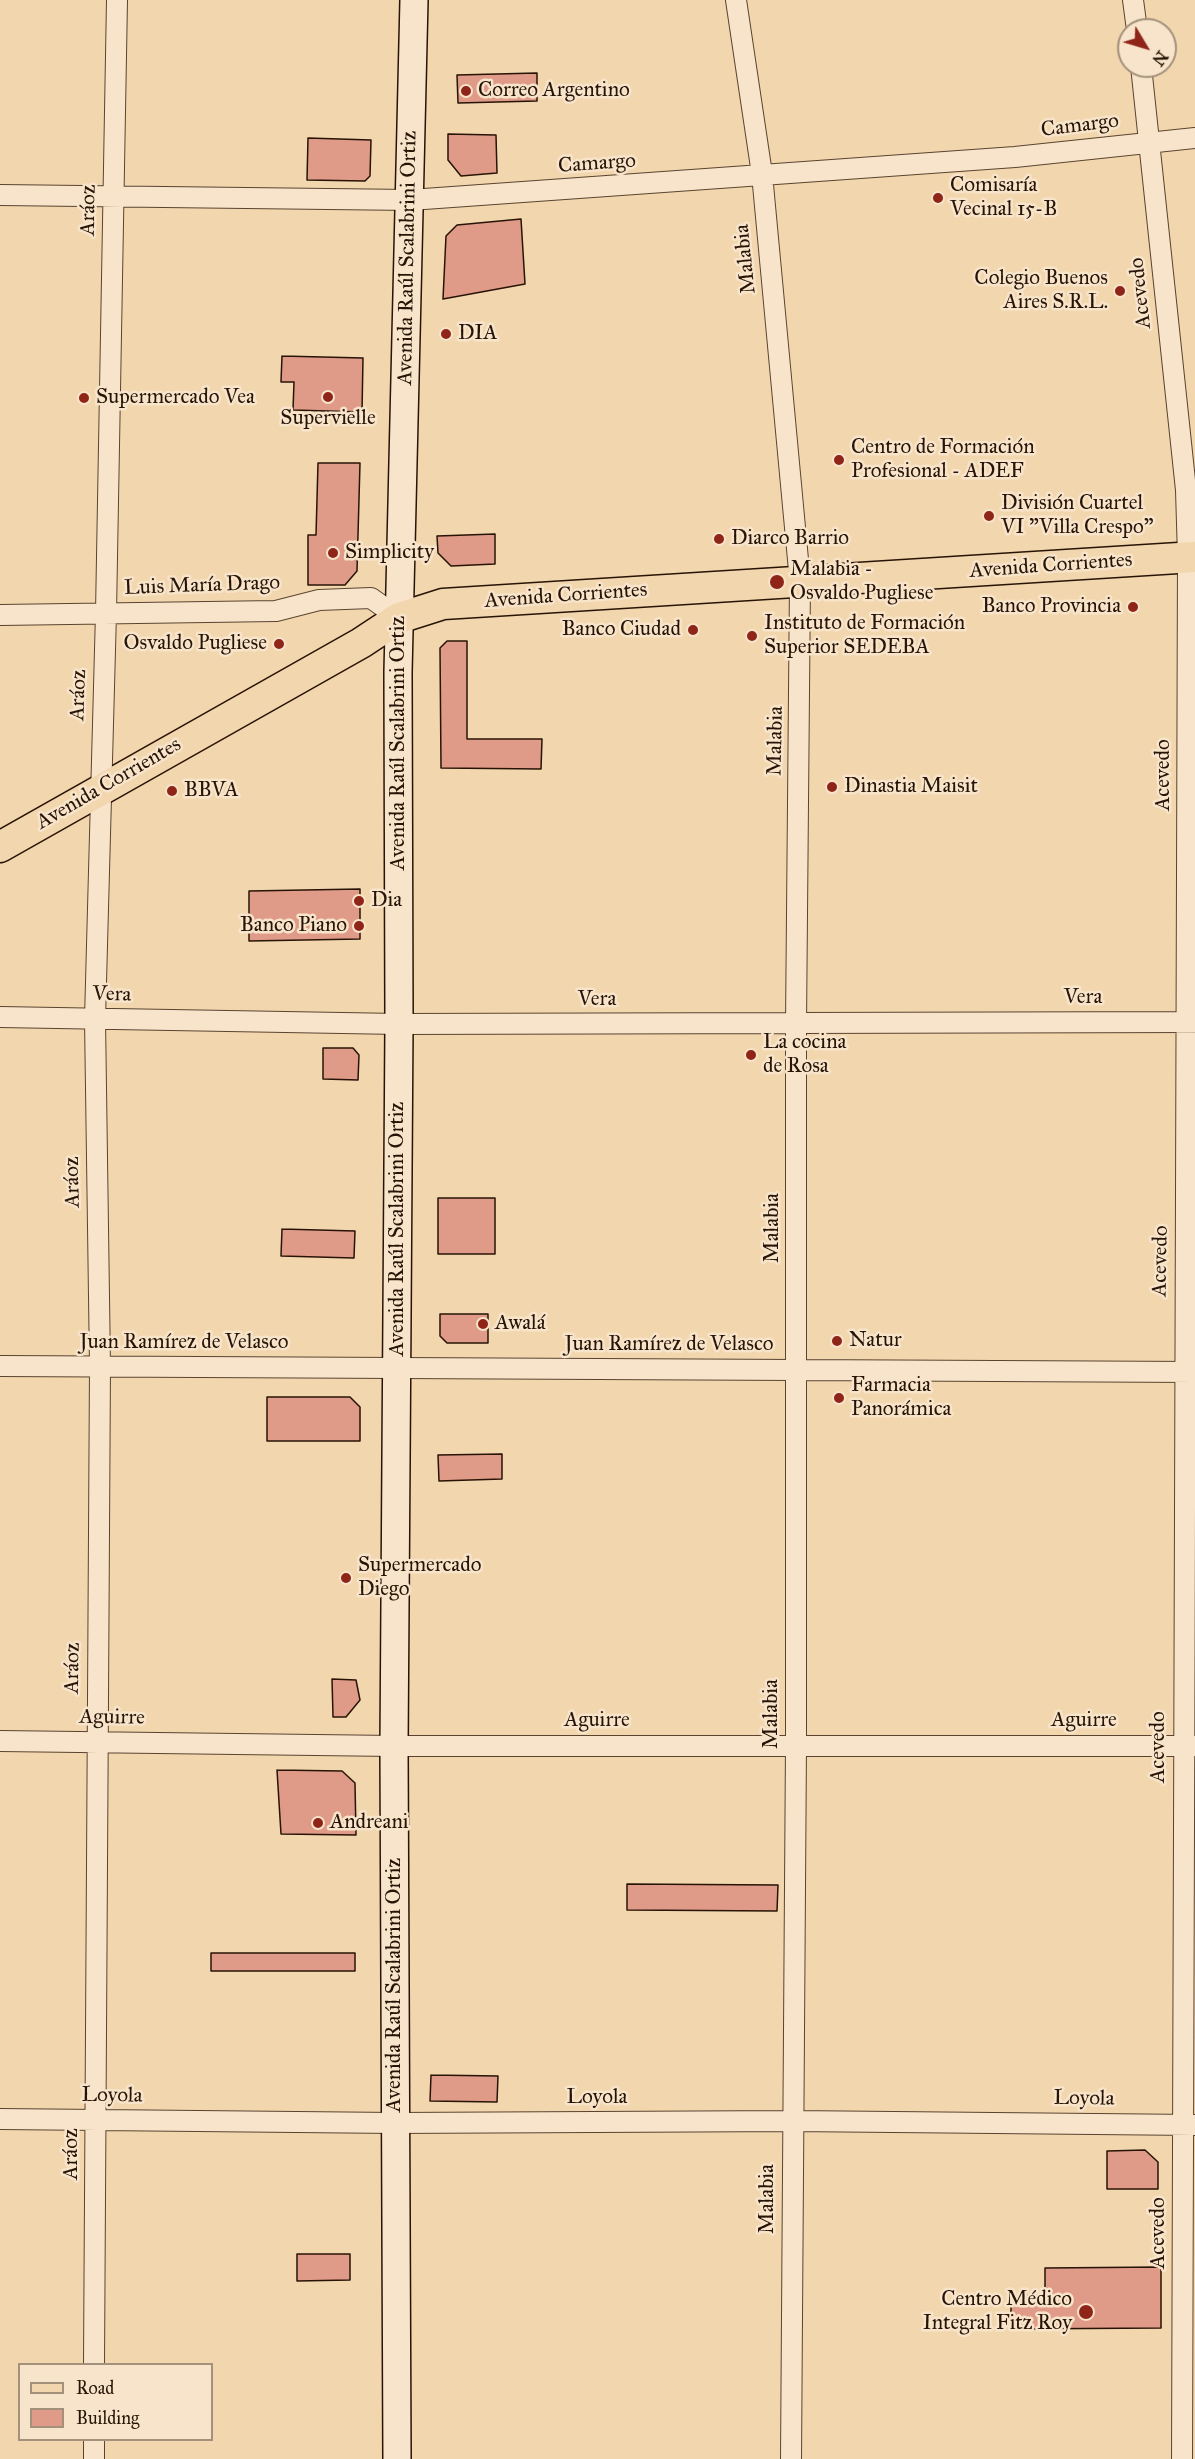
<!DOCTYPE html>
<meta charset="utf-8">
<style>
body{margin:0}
#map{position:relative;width:1195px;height:2459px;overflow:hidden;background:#f2d6ae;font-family:"IM FELL Great Primer",serif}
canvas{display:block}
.legend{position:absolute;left:18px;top:2363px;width:195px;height:78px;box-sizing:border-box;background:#f7e4ca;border:2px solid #a4917c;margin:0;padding:8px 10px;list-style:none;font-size:18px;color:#281406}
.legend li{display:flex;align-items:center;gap:12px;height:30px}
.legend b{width:30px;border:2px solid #a4917c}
.north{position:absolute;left:1117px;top:18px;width:60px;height:60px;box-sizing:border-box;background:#f7e4ca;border:2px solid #a4917c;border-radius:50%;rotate:128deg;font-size:16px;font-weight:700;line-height:24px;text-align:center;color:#281406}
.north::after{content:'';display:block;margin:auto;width:21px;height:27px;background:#8f2418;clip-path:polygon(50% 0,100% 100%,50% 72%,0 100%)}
</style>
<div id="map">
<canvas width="1195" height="2459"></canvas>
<ul class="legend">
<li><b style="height:8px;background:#f2d6ae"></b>Road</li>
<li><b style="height:16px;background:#df9a88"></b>Building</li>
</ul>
<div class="north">N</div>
</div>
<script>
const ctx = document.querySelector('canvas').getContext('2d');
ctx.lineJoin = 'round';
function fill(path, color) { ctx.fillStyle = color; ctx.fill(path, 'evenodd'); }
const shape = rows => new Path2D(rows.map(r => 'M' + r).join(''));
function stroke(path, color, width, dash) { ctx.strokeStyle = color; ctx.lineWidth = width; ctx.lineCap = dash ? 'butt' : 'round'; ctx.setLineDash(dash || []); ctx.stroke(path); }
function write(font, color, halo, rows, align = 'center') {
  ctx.font = font + ' "IM FELL Great Primer",serif'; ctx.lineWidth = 5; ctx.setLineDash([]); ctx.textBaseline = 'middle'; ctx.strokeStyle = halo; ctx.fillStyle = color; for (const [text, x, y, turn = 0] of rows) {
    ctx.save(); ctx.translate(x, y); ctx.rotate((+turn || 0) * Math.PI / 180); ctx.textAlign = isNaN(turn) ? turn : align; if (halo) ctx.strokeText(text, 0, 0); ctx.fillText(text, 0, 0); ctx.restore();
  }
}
const building = shape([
 [537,73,537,101,458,103,457,75,537,73],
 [448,134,496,135,497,173,461,176,448,160,448,134],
 [308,138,371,140,370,176,365,181,307,180,308,138],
 [521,219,525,284,443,299,446,236,457,225,521,219],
 [282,356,363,358,362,412,293,410,294,382,281,382,282,356],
 [318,463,360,463,357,571,345,585,308,585,308,535,316,535,318,463],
 [495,534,495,564,451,566,438,553,437,536,495,534],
 [447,641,467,641,467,739,542,739,541,769,441,768,440,648,447,641],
 [360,889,360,939,249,941,249,891,360,889],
 [323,1048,353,1048,359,1055,358,1080,323,1079,323,1048],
 [438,1198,495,1198,495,1254,438,1254,438,1198],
 [282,1229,355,1231,354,1258,281,1256,282,1229],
 [440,1314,488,1314,488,1343,447,1343,440,1336,440,1314],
 [267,1397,350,1397,360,1407,360,1441,267,1441,267,1397],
 [502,1454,502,1479,439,1481,438,1455,502,1454],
 [332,1679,356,1680,360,1700,346,1717,333,1717,332,1679],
 [277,1770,342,1771,355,1783,356,1835,281,1834,277,1770],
 [627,1884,778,1885,777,1911,627,1910,627,1884],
 [211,1953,355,1953,355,1971,211,1971,211,1953],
 [431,2075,498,2076,497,2102,430,2101,431,2075],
 [1145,2150,1158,2162,1158,2189,1107,2189,1107,2151,1145,2150],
 [297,2254,350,2254,350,2280,297,2281,297,2254],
 [1161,2267,1161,2328,1011,2329,1011,2296,1045,2295,1045,2268,1161,2267]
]);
const street = shape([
 [736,0,762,174,800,581,796,1024,796,1744,791,2459],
 [1133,0,1137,30],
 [1141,66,1186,490,1188,557,1182,2459],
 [0,195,410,200,1015,157,1195,138],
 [0,615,276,611,319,600,371,598,399,618],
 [0,1017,399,1024,1195,1022],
 [0,1366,1195,1372],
 [0,1741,394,1746,1194,1746],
 [0,2119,395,2123,793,2121,1195,2125],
 [94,2364,100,1366,95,1019,106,613,117,0],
 [94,2459,94,2440]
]);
const secondary = shape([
 [397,2459,394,1746,399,1024,398,672,414,0]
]);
const primary = shape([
 [0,847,361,643,399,618,443,604,1195,557]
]);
const markers = [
 [466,91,6,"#8f2418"],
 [938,198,6,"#8f2418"],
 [1120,291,6,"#8f2418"],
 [446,334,6,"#8f2418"],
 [328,397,6,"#8f2418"],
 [84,398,6,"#8f2418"],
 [839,460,6,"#8f2418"],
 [989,516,6,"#8f2418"],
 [719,539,6,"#8f2418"],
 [333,553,6,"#8f2418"],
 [777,582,8,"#8f2418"],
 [1133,607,6,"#8f2418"],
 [693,630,6,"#8f2418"],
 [752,636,6,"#8f2418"],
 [279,644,6,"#8f2418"],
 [832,787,6,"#8f2418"],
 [172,791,6,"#8f2418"],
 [359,901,6,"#8f2418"],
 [359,926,6,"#8f2418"],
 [751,1055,6,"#8f2418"],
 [483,1324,6,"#8f2418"],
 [837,1341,6,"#8f2418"],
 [839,1398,6,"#8f2418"],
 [346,1578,6,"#8f2418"],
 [318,1823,6,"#8f2418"],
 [1086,2312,8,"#8f2418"]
];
const poiNames = [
 ["Correo Argentino",478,91],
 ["Comisaría",950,186],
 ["Vecinal 15-B",950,210],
 ["Colegio Buenos",1108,279,"right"],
 ["Aires S.R.L.",1108,303,"right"],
 ["DIA",458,334],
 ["Supermercado Vea",96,398],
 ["Supervielle",328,419,"center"],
 ["Centro de Formación",851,448],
 ["Profesional - ADEF",851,472],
 ["División Cuartel",1001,504],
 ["VI \"Villa Crespo\"",1001,528],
 ["Diarco Barrio",731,539],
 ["Simplicity",345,553],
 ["Malabia -",790,570],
 ["Osvaldo Pugliese",790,594],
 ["Banco Provincia",1121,607,"right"],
 ["Instituto de Formación",764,624],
 ["Superior SEDEBA",764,648],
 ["Banco Ciudad",681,630,"right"],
 ["Osvaldo Pugliese",267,644,"right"],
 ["Dinastia Maisit",844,787],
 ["BBVA",184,791],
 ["Dia",371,901],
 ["Banco Piano",347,926,"right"],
 ["La cocina",763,1043],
 ["de Rosa",763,1067],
 ["Awalá",495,1324],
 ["Natur",849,1341],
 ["Farmacia",851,1386],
 ["Panorámica",851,1410],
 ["Supermercado",358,1566],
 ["Diego",358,1590],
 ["Andreani",330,1823],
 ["Centro Médico",1072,2300,"right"],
 ["Integral Fitz Roy",1072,2324,"right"]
];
const streetNames = [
 ["Camargo",1080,126,-7],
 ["Camargo",597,164,-4],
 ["Aráoz",89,210,-89],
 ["Avenida Raúl Scalabrini Ortiz",408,258,-89],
 ["Malabia",746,259,-96],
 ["Acevedo",1141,293,-96],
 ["Avenida Corrientes",1051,566,-4],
 ["Luis María Drago",202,586,-2],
 ["Avenida Corrientes",566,596,-4],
 ["Aráoz",79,695,-88],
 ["Malabia",776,741,-89],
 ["Avenida Raúl Scalabrini Ortiz",399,743,-90],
 ["Acevedo",1164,775,-90],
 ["Avenida Corrientes",109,784,-30],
 ["Vera",112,995,1],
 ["Vera",1083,998],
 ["Vera",597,1000],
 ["Aráoz",73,1182,-91],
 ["Malabia",773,1228,-90],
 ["Avenida Raúl Scalabrini Ortiz",398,1229,-90],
 ["Acevedo",1161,1261,-89],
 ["Juan Ramírez de Velasco",184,1343],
 ["Juan Ramírez de Velasco",669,1345],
 ["Aráoz",73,1668,-89],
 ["Malabia",772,1714,-90],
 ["Aguirre",112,1718,1],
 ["Aguirre",597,1721],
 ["Aguirre",1084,1721],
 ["Acevedo",1159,1747,-90],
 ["Avenida Raúl Scalabrini Ortiz",395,1985,-90],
 ["Loyola",112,2096,1],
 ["Loyola",597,2098],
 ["Loyola",1084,2099,1],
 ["Aráoz",72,2154,-90],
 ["Malabia",768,2199,-90],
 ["Acevedo",1159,2233,-90]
];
fill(building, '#df9a88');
stroke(building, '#281406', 1.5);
stroke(street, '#5a4430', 22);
stroke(secondary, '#281406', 30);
stroke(primary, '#281406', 33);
stroke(street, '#f7e4ca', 20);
stroke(secondary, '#f7e4ca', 27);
stroke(primary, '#f2d6ae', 30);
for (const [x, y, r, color] of markers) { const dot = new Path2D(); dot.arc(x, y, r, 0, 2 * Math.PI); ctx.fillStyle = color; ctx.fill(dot); stroke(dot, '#f7e4ca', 2); }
write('21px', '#281406', '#f7e4ca', poiNames, 'left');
write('21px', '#281406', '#f7e4ca', streetNames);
</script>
